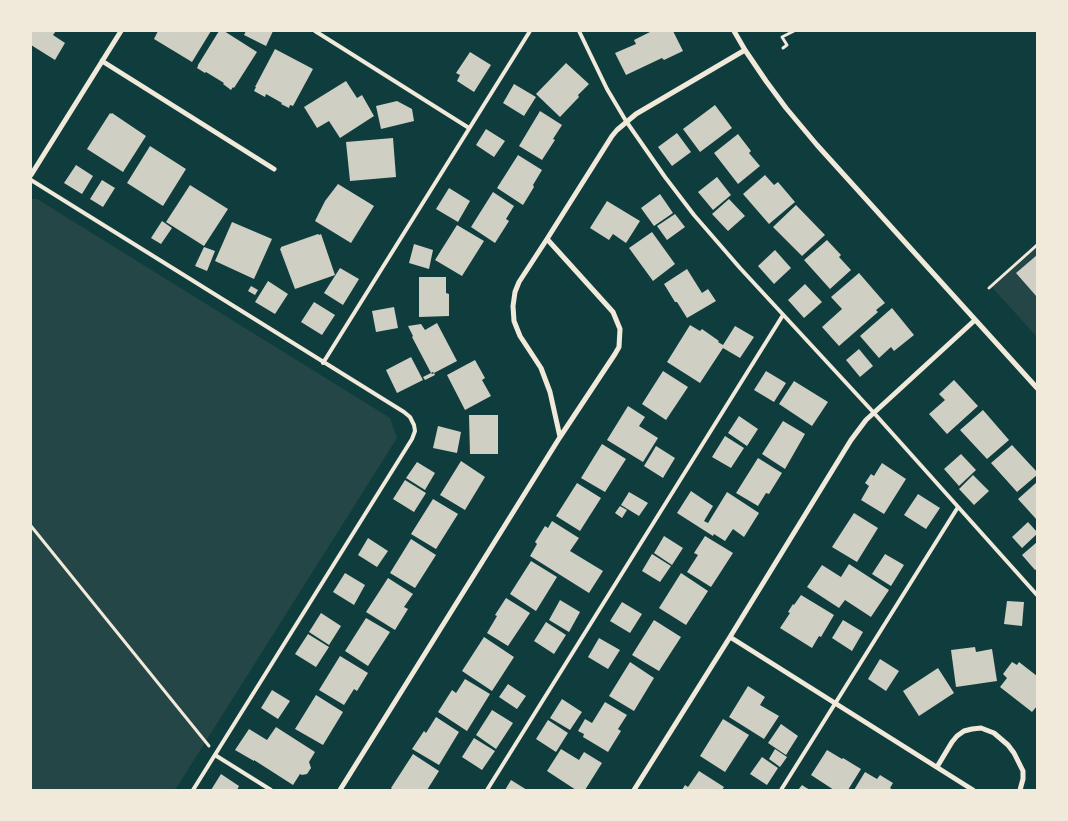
<!DOCTYPE html>
<style>
body{margin:0}
#map{position:relative;width:1068px;height:821px;overflow:hidden;background:#0f3d3e;font-family:"Fira Sans Condensed",sans-serif}
canvas{display:block}
.frame{position:absolute;inset:0;border:32px solid #f1e9da;pointer-events:none}
</style>
<div id="map">
<canvas width="1068" height="821"></canvas>
<div class="frame"></div>
</div>
<script>
const ctx = document.querySelector('canvas').getContext('2d');
ctx.lineJoin = 'round';
function fill(path, color) { ctx.fillStyle = color; ctx.fill(path, 'evenodd'); }
const shape = rows => new Path2D(rows.map(r => 'M' + r).join(''));
function stroke(path, color, width, dash) { ctx.strokeStyle = color; ctx.lineWidth = width; ctx.lineCap = dash ? 'butt' : 'round'; ctx.setLineDash(dash || []); ctx.stroke(path); }
const green = shape([
 [31,199,37,199,390,418,397,438,175,790,31,790],
 [1037,243,1037,337,990,285]
]);
const building = shape([
 [31,31,56,31,53,35,65,43,55,60,31,45],
 [158,31,211,31,192,62,154,39],
 [219,31,224,31,257,52,234,88,233,87,231,90,223,84,224,83,206,72,205,73,197,68,198,66,198,65],
 [246,31,273,31,266,46,244,35],
 [652,31,673,31,683,51,664,60,662,58,626,75,615,53,636,44,634,40],
 [275,49,313,69,293,106,290,105,289,108,281,104,282,103,266,94,265,97,254,91,256,87,255,87],
 [470,52,491,65,474,92,457,81,460,75,456,73],
 [566,63,589,84,578,95,579,97,560,117,536,94],
 [346,81,357,98,362,95,374,116,340,138,329,121,317,128,304,107],
 [514,84,536,97,524,116,503,103],
 [397,101,412,109,414,121,381,129,376,106],
 [715,105,732,128,700,152,683,129],
 [540,111,562,125,553,139,555,140,542,160,519,146],
 [110,113,111,114,112,113,146,136,123,172,87,149],
 [486,129,505,141,494,157,476,145],
 [677,133,691,152,672,166,658,147],
 [738,134,751,151,749,153,760,166,738,184,714,153],
 [393,138,396,177,350,181,346,142],
 [150,146,186,169,163,206,127,183],
 [518,155,542,170,533,185,534,187,523,205,497,188],
 [76,165,93,176,82,194,64,183],
 [765,175,774,185,778,182,795,202,769,224,743,194],
 [717,177,731,195,713,210,698,192],
 [102,180,115,188,103,207,90,199],
 [338,184,374,206,351,243,315,221,325,201],
 [190,185,228,209,204,246,166,222],
 [449,188,470,201,458,222,436,209],
 [493,192,514,206,506,219,509,221,495,243,471,227],
 [660,194,673,213,654,226,641,208],
 [729,199,745,216,728,231,712,214],
 [607,201,640,221,626,243,613,234,609,240,590,228],
 [796,205,825,235,802,256,773,227],
 [675,214,685,227,667,240,657,226],
 [162,221,172,228,161,244,151,238],
 [232,222,272,239,254,279,215,261],
 [457,225,484,241,462,276,435,260],
 [652,232,675,264,653,281,629,248],
 [318,234,319,235,321,234,335,275,295,289,280,249,281,248,281,247],
 [827,240,841,255,839,257,851,270,830,289,804,260],
 [414,244,433,250,429,269,409,263],
 [204,247,215,251,207,271,195,266],
 [775,250,791,268,774,284,758,266],
 [1037,255,1037,297,1016,273],
 [340,268,359,279,343,305,324,293],
 [687,269,702,293,708,289,716,301,687,318,677,302,675,302,664,284],
 [859,273,885,303,876,310,878,312,839,346,822,327,842,309,831,297],
 [419,277,446,277,446,293,449,294,449,316,419,317],
 [268,281,288,294,275,314,255,302],
 [805,284,822,302,804,318,788,300],
 [251,286,258,290,255,295,248,291],
 [314,302,335,315,322,335,301,322],
 [394,307,398,328,376,332,372,311],
 [892,308,914,335,894,351,891,347,879,358,860,336],
 [437,323,457,361,434,373,433,372,431,373,412,337,413,336,408,326,421,324,425,330],
 [690,325,700,331,702,329,719,341,718,342,723,345,735,326,754,337,740,358,723,348,700,383,667,362],
 [859,349,873,366,860,377,846,360],
 [411,357,423,380,397,393,386,370],
 [475,360,485,378,482,380,491,396,465,410,447,375],
 [663,371,688,387,666,420,642,404],
 [766,371,786,383,774,402,754,390],
 [431,373,432,374,434,373,435,375,425,380,423,377],
 [954,380,978,406,947,434,929,414,945,400,939,394],
 [794,381,828,402,812,426,779,404],
 [628,406,645,417,639,426,658,438,643,462,607,440],
 [983,410,1009,440,987,459,960,430],
 [469,415,498,415,498,454,470,454],
 [739,416,758,429,747,446,728,433],
 [783,421,805,434,785,469,762,454],
 [438,426,461,432,457,453,433,448],
 [725,436,744,448,731,468,712,457],
 [602,444,626,459,605,492,581,478],
 [1012,445,1037,472,1037,475,1017,492,991,463],
 [656,446,675,458,663,478,644,466],
 [961,454,976,470,959,486,944,469],
 [758,458,782,473,769,494,766,493,758,506,736,493],
 [461,461,485,477,465,510,440,495],
 [417,462,435,473,425,490,406,478],
 [882,463,906,479,884,514,861,500,869,486,865,483,871,474,874,476],
 [973,475,989,491,974,505,959,489],
 [405,480,426,493,414,512,393,499],
 [1037,482,1037,520,1018,499],
 [577,483,601,498,580,531,556,516],
 [691,491,713,506,704,521,708,523,727,492,759,513,744,537,733,529,725,541,714,534,713,536,677,513],
 [629,492,648,503,639,516,621,505],
 [918,494,940,508,926,529,904,515],
 [433,499,458,514,436,549,411,534],
 [620,506,627,510,622,518,615,513],
 [854,513,878,528,857,562,832,547],
 [552,521,579,538,570,551,603,571,589,593,530,556,537,544,535,542,545,526,548,528],
 [1028,522,1037,532,1037,534,1022,548,1012,537],
 [664,536,683,548,672,565,654,553],
 [705,536,733,553,711,587,687,572,698,555,694,553],
 [368,538,388,551,377,567,358,555],
 [411,539,436,555,415,588,390,573],
 [1037,542,1037,569,1035,570,1022,555],
 [652,554,671,566,660,582,642,571],
 [885,554,904,565,891,586,872,574],
 [531,561,557,577,536,611,510,594],
 [849,564,889,590,871,617,845,600,839,608,807,587,822,565,841,577],
 [345,573,365,585,354,605,333,592],
 [681,573,708,591,686,625,659,608],
 [388,578,413,594,404,607,408,609,395,630,366,612],
 [801,595,834,615,821,637,819,636,812,648,780,628,790,613,788,612,793,604,794,605],
 [506,598,530,613,508,646,487,633,497,616,495,615],
 [560,600,580,612,569,632,549,620],
 [1007,601,1024,602,1022,626,1004,624],
 [622,602,642,614,630,633,610,621],
 [321,613,341,626,329,645,309,632],
 [366,618,390,632,368,666,345,651],
 [654,620,681,637,659,671,632,655],
 [843,620,863,632,852,651,832,638],
 [546,622,566,635,554,654,534,641],
 [308,634,329,647,316,667,295,654],
 [484,637,514,657,492,691,462,671],
 [599,638,620,650,608,669,588,657],
 [975,647,976,652,992,649,997,681,956,687,951,650],
 [340,656,368,673,357,691,354,689,344,705,319,690],
 [880,659,899,671,886,691,868,679],
 [630,662,654,678,634,711,609,696],
 [1012,662,1017,665,1019,662,1037,676,1037,706,1032,712,1000,687,1007,678,1003,674],
 [938,668,954,693,919,716,903,691],
 [465,679,490,694,467,731,438,712,452,690,456,693],
 [508,684,526,696,517,709,499,697],
 [748,686,765,697,760,705,779,716,764,739,729,717],
 [272,690,290,701,278,719,261,708],
 [316,695,343,712,323,745,295,729],
 [562,699,582,712,570,730,550,718],
 [605,702,627,715,618,729,621,731,608,752,583,737,584,734,578,731,585,719,592,723],
 [492,710,513,723,496,749,476,735],
 [436,717,459,732,439,765,412,749,424,731,426,733],
 [723,719,749,735,725,772,700,756],
 [548,720,568,733,556,752,536,739],
 [781,724,798,736,786,755,768,743],
 [276,727,315,752,309,762,311,768,307,774,302,775,300,774,293,785,254,760,254,761,235,750,249,729,267,740],
 [474,738,495,751,482,770,462,757],
 [561,749,579,760,584,752,602,763,585,790,576,790,547,771],
 [775,749,787,757,780,767,769,759],
 [827,750,842,759,843,758,861,769,848,790,834,790,811,775],
 [413,754,439,771,427,790,393,790,391,788],
 [762,757,778,768,767,785,750,774],
 [699,771,724,787,722,790,682,790,685,785,688,787],
 [865,772,877,779,880,775,893,783,890,788,893,790,854,790],
 [221,774,239,786,237,790,211,790],
 [511,780,527,790,505,790],
 [802,785,805,787,810,790,798,790]
]);
const path = shape([
 [783,48,787,45,782,37,794,31],
 [989,288,1037,245],
 [31,526,209,746]
]);
const service = shape([
 [315,31,469,128],
 [579,31,607,89,626,121,665,177,694,215,740,268,874,413,1037,595],
 [31,180,404,412,410,417,414,425,415,431,412,439,193,790],
 [323,363,530,31],
 [215,755,271,790],
 [487,790,783,315],
 [781,790,958,507]
]);
const minor = shape([
 [734,31,745,50,766,81,786,108,817,145,1037,388],
 [102,61,274,169],
 [31,175,121,31],
 [547,239,519,282,515,292,513,306,514,321,520,336,541,368,550,392,560,437],
 [730,637,973,790],
 [937,767,952,742,957,736,964,731,972,729,981,728,994,733,1008,745,1014,753,1023,771,1023,779,1020,790],
 [340,790,560,437,615,354,619,347,620,329,613,312,547,239,612,136,617,130,636,114,745,50],
 [634,790,730,637,851,440,866,420,975,320]
]);
fill(green, '#244646');
fill(building, '#cfcfc3');
stroke(path, '#f1e9da', 3);
stroke(service, '#f1e9da', 4);
stroke(minor, '#f1e9da', 5);
</script>
